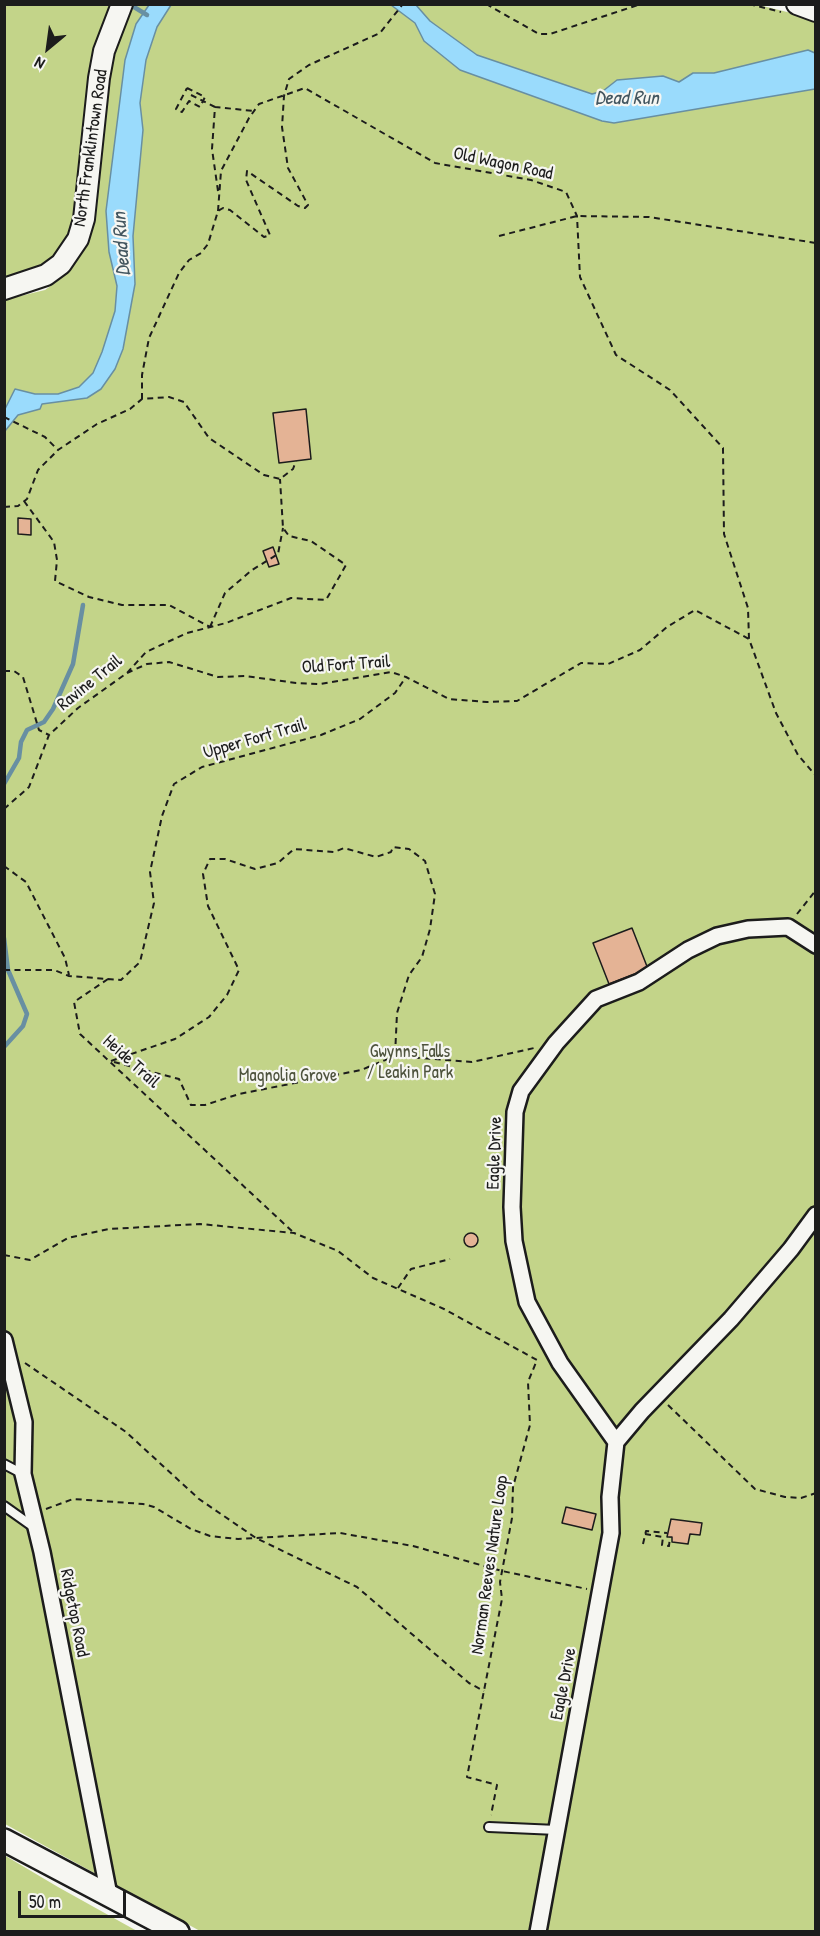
<!DOCTYPE html>
<style>
body{margin:0}
#map{position:relative;width:820px;height:1936px;overflow:hidden;background:#f6f6f2;font-family:"Patrick Hand",sans-serif}
canvas{display:block}
.frame{position:absolute;inset:0;border:6px solid #1c1c1c;pointer-events:none}
.north{position:absolute;left:18px;top:18px;width:60px;height:60px;-webkit-text-stroke:4px #f6f6f2;paint-order:stroke;rotate:209deg;font-size:16px;font-weight:700;line-height:24px;text-align:center;color:#1c1c1c}
.north::after{content:'';display:block;margin:auto;width:21px;height:27px;background:#1c1c1c;clip-path:polygon(50% 0,100% 100%,50% 72%,0 100%)}
.scale{position:absolute;left:18px;top:1891px;width:108px;height:27px;box-sizing:border-box;border:3px solid #1c1c1c;border-top:0;padding-left:8px;font-size:18px;line-height:21px;white-space:nowrap;color:#1c1c1c;-webkit-text-stroke:4px #f6f6f2;paint-order:stroke}
</style>
<div id="map">
<canvas width="820" height="1936"></canvas>
<div class="frame"></div>
<div class="north">N</div>
<div class="scale">50 m</div>
</div>
<script>
const ctx = document.querySelector('canvas').getContext('2d');
ctx.lineJoin = 'round';
function fill(path, color) { ctx.fillStyle = color; ctx.fill(path, 'evenodd'); }
const shape = rows => new Path2D(rows.map(r => 'M' + r).join(''));
function stroke(path, color, width, dash) { ctx.strokeStyle = color; ctx.lineWidth = width; ctx.lineCap = dash ? 'butt' : 'round'; ctx.setLineDash(dash || []); ctx.stroke(path); }
function write(font, color, halo, rows, align = 'center') {
  ctx.font = font + ' "Patrick Hand",sans-serif'; ctx.lineWidth = 4.5; ctx.setLineDash([]); ctx.textBaseline = 'middle'; ctx.strokeStyle = halo; ctx.fillStyle = color; for (const [text, x, y, turn = 0] of rows) {
    ctx.save(); ctx.translate(x, y); ctx.rotate((+turn || 0) * Math.PI / 180); ctx.textAlign = isNaN(turn) ? turn : align; if (halo) ctx.strokeText(text, 0, 0); ctx.fillText(text, 0, 0); ctx.restore();
  }
}
const green = shape([
 [755,4,799,15,815,22,815,1931,200,1931,5,1824,4,300,45,290,60,279,77,260,85,246,93,221,103,106,118,33,132,5],
 [5,5,114,5,77,205,65,248,46,267,5,282],
 [4,1855,58,1887,137,1931,5,1931]
]);
const water = shape([
 [149,5,171,5,157,27,146,60,140,103,143,130,133,236,135,284,123,349,115,369,101,389,87,398,42,404,40,409,18,415,5,431,5,409,15,389,35,394,58,394,79,387,93,373,102,352,115,311,117,286,109,252,106,211,125,60,136,24,149,5],
 [391,5,416,5,430,21,477,55,592,94,603,91,617,80,663,76,679,82,693,73,714,73,808,50,815,53,815,89,614,123,602,121,460,70,424,41,415,23,391,5]
]);
const stream = shape([
 [134,7,147,15],
 [4,784,19,758,21,742,27,730,44,722,53,709,73,664,83,605],
 [4,938,8,970,27,1014,23,1026,4,1047]
]);
const building = shape([
 [306,409,311,459,279,463,273,413,306,409],
 [18,518,31,519,31,535,18,534,18,518],
 [273,547,279,564,269,567,263,551,273,547],
 [632,928,648,969,609,984,593,943,632,928],
 '464 1240a7 7 0 1 1 14 0a7 7 0 1 1-14 0Z',
 [566,1507,596,1514,592,1530,562,1523,566,1507],
 [671,1519,702,1523,700,1535,690,1534,688,1544,672,1542,672,1537,667,1537,671,1519]
]);
const path = shape([
 [486,4,539,34,550,34,641,4],
 [749,4,781,12],
 [187,88,205,97,200,107,189,101,182,112,176,109,187,88],
 [191,95,215,107],
 [218,191,212,149,215,107,254,111],
 [218,211,221,171,249,118,259,104,305,88,435,163,531,180,566,192,577,216,580,277,616,355,670,390,723,448,724,534,748,608,749,639,776,713,798,755,816,776],
 [499,236,577,216,649,217,816,243],
 [142,399,142,375,149,338,179,273,189,260,201,253,208,244,218,211,223,208,230,210,264,237,270,235,246,180,247,171,298,206,305,208,308,205,288,168,282,127,284,96,289,79,309,65,380,33,403,4],
 [4,417,45,437,58,450,97,424,130,409,142,399,169,397,184,402,209,438,264,475,280,479,293,469,296,461],
 [24,501,54,542,57,560,55,581,89,597,122,605,169,605,210,627],
 [4,507,18,506,27,499,38,470,58,450],
 [210,627,225,593,252,570,278,554,283,528],
 [4,671,14,671,23,677,39,730,49,735],
 [127,673,147,664,169,662,218,677,245,676,296,683,320,684,391,672,406,677,449,699,487,702,517,701,581,663,608,664,640,650,667,627,695,610,749,639],
 [4,809,29,787,49,735,78,708,127,673,146,652,187,633,226,623,291,598,326,600,346,565,311,541,289,536,283,528,280,479],
 [4,866,26,882,65,958,69,975],
 [797,914,816,890],
 [4,970,54,970,69,976,121,980,140,962,154,903,150,872,162,816,174,784,202,767,321,735,360,719,395,693,406,677],
 [108,979,74,1002,80,1034,294,1233],
 [111,1061,175,1039,209,1017,227,995,239,970,208,906,203,874,210,859,225,859,255,869,278,863,294,849,334,852,344,848,376,857,391,852,393,847,409,849,425,861,435,894,430,929,422,957,409,975,397,1013,395,1056],
 [114,1062,179,1079,191,1105,205,1105,239,1094,361,1070,395,1056,472,1062,534,1048],
 [4,1255,30,1260,68,1238,109,1229,200,1224,294,1233,338,1251,373,1278,444,1309,537,1360,528,1382,530,1425,513,1487,512,1518,500,1582,502,1599,467,1777,497,1785,491,1815],
 [398,1288,411,1269,450,1259],
 [25,1363,126,1432,199,1499,256,1538,357,1587,469,1683,484,1691],
 [668,1405,755,1489,785,1497,801,1498,816,1493],
 [46,1509,73,1499,143,1504,154,1507,191,1529,210,1536,238,1539,340,1533,413,1546,502,1571,587,1589],
 [645,1534,663,1537,662,1545,669,1546,670,1537],
 [643,1544,646,1531,667,1533]
]);
const service = shape([
 [4,1464,23,1474],
 [4,1506,35,1528],
 [489,1827,557,1830]
]);
const minor = shape([
 [4,1340,24,1422,23,1474,42,1552,109,1895],
 [616,1442,560,1363,527,1302,514,1241,512,1207,515,1112,521,1091,556,1043,596,999,639,982,688,950,717,936,748,929,788,927,816,945],
 [538,1932,611,1533,610,1497,616,1442,642,1411,731,1319,791,1249,816,1215]
]);
const tertiary = shape([
 [797,4,816,11],
 [4,289,46,275,61,264,78,239,84,219,99,78,104,51,122,4]
]);
const secondary = shape([
 [4,1840,178,1932]
]);
const streetNames = [
 ["North Franklintown Road",91,148,-82],
 ["Old Wagon Road",503,164,12],
 ["Old Fort Trail",346,665,-4],
 ["Ravine Trail",90,683,-39],
 ["Upper Fort Trail",255,739,-16],
 ["Heide Trail",131,1062,42],
 ["Eagle Drive",495,1153,-88],
 ["Norman Reeves Nature Loop",490,1565,-82],
 ["Ridgetop Road",74,1613,79],
 ["Eagle Drive",564,1684,-79]
];
const parkNames = [
 ["Gwynns Falls",410,1052],
 ["/ Leakin Park",410,1073],
 ["Magnolia Grove",288,1076]
];
const waterNames = [
 ["Dead Run",627,99],
 ["Dead Run",122,244,-94]
];
fill(green, '#c3d489');
fill(water, '#9adbfc');
stroke(water, '#688fa2', 1.5);
stroke(stream, '#688fa2', 4.5);
fill(building, '#e4b395');
stroke(building, '#1c1c1c', 1.5);
stroke(service, '#1c1c1c', 12);
stroke(minor, '#1c1c1c', 20);
stroke(tertiary, '#1c1c1c', 24);
stroke(secondary, '#1c1c1c', 26);
stroke(path, '#1c1c1c', 2, [6, 4.5]);
stroke(service, '#f6f6f2', 8);
stroke(minor, '#f6f6f2', 15);
stroke(tertiary, '#f6f6f2', 20);
stroke(secondary, '#f6f6f2', 21);
write('18px', '#1c1c1c', '#f6f6f2', streetNames);
write('18px', '#4e533d', '#f6f6f2', parkNames);
write('italic 20px', '#42555f', '#f6f6f2', waterNames);
</script>
